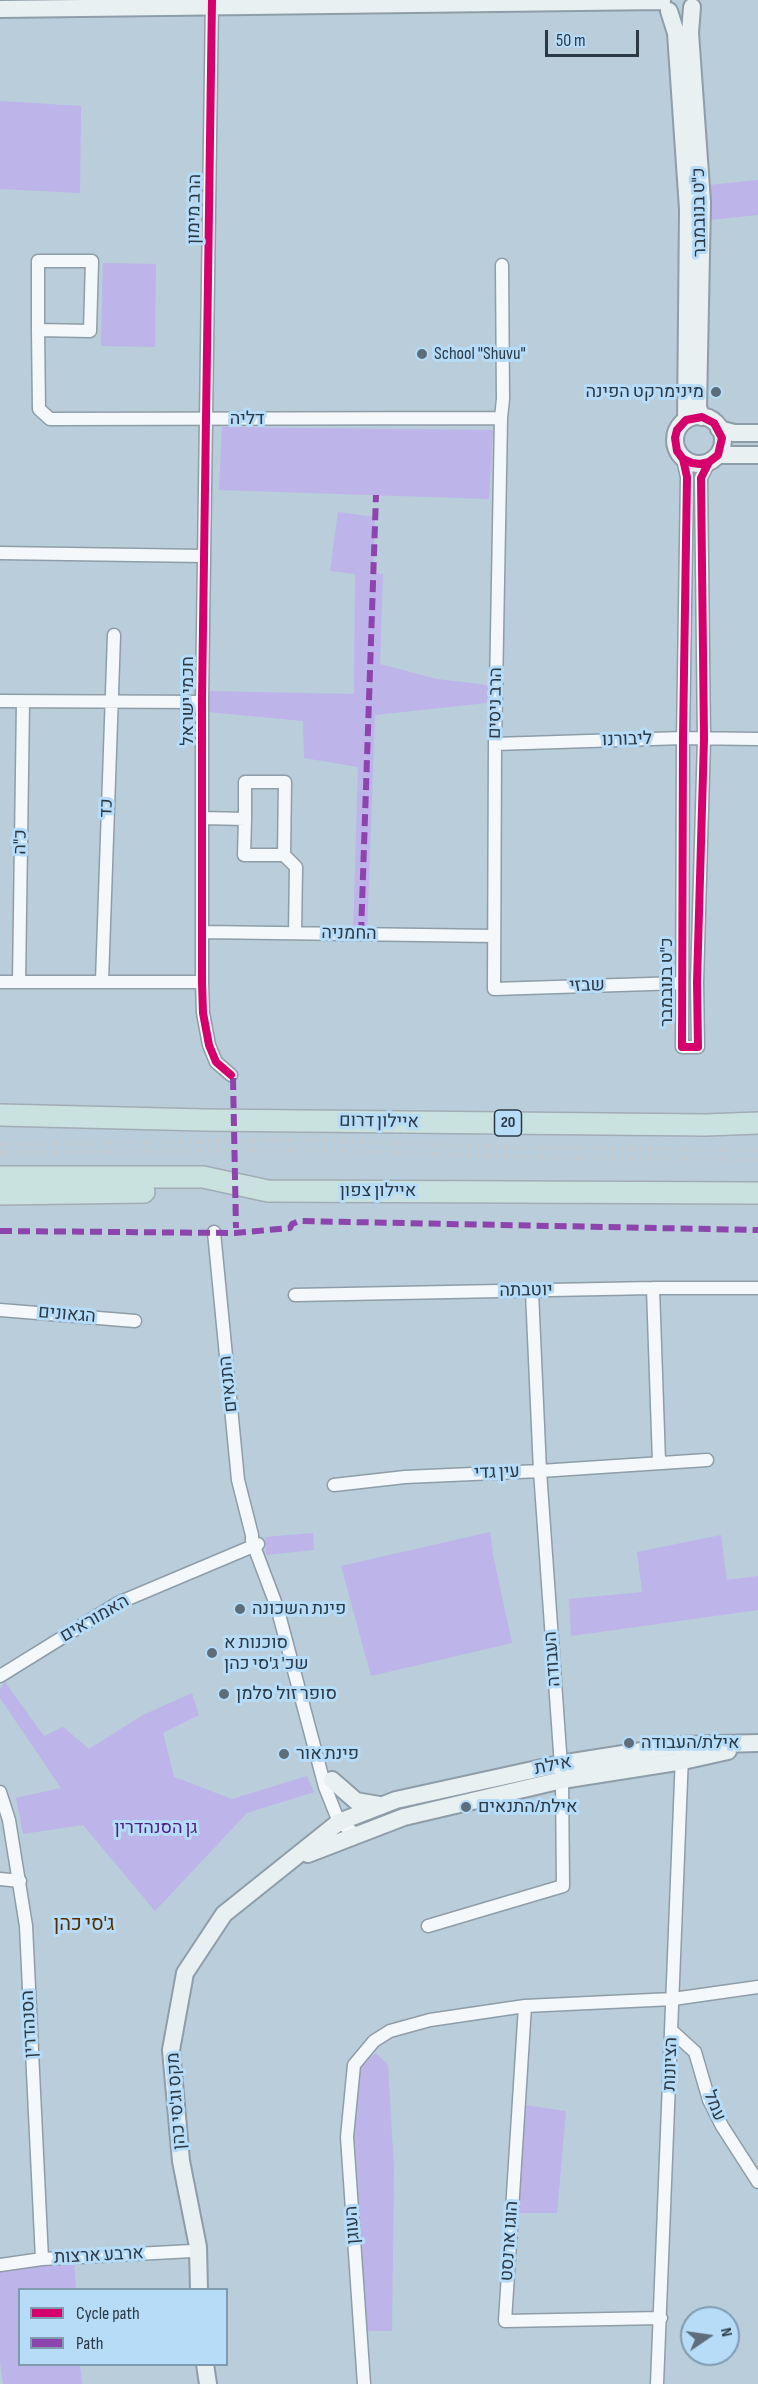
<!DOCTYPE html>
<meta charset="utf-8">
<style>
body{margin:0}
#map{position:relative;width:758px;height:2384px;overflow:hidden;background:#b9cddb;font-family:"Sofia Sans Condensed",sans-serif}
canvas{display:block}
.legend{position:absolute;left:18px;top:2288px;width:210px;height:78px;box-sizing:border-box;background:#b7dcf8;border:2px solid #7f9bb0;margin:0;padding:8px 10px;list-style:none;font-size:18px;color:#2b3945}
.legend li{display:flex;align-items:center;gap:12px;height:30px}
.legend b{width:30px;border:2px solid #7f9bb0}
.north{position:absolute;left:680px;top:2306px;width:60px;height:60px;box-sizing:border-box;background:#b7dcf8;border:2px solid #7f9bb0;border-radius:50%;rotate:77deg;font-size:16px;font-weight:700;line-height:24px;text-align:center;color:#2b3945}
.north::after{content:'';display:block;margin:auto;width:21px;height:27px;background:#5d6d7a;clip-path:polygon(50% 0,100% 100%,50% 72%,0 100%)}
.scale{position:absolute;left:545px;top:30px;width:94px;height:27px;box-sizing:border-box;border:3px solid #2b3945;border-top:0;padding-left:8px;font-size:18px;line-height:21px;white-space:nowrap;color:#2b3945;-webkit-text-stroke:4px #b7dcf8;paint-order:stroke}
</style>
<div id="map">
<canvas width="758" height="2384"></canvas>
<ul class="legend">
<li><b style="height:8px;background:#d6006c"></b>Cycle path</li>
<li><b style="height:8px;background:#8e44ad"></b>Path</li>
</ul>
<div class="north">N</div>
<div class="scale">50 m</div>
</div>
<script>
const ctx = document.querySelector('canvas').getContext('2d');
ctx.lineJoin = 'round';
function fill(path, color) { ctx.fillStyle = color; ctx.fill(path, 'evenodd'); }
const shape = rows => new Path2D(rows.map(r => 'M' + r).join(''));
function stroke(path, color, width, dash) { ctx.strokeStyle = color; ctx.lineWidth = width; ctx.lineCap = dash ? 'butt' : 'round'; ctx.setLineDash(dash || []); ctx.stroke(path); }
function write(font, color, halo, rows, align = 'center') {
  ctx.font = font + ' "Sofia Sans Condensed",Heebo,sans-serif'; ctx.lineWidth = 6; ctx.setLineDash([]); ctx.textBaseline = 'middle'; ctx.strokeStyle = halo; ctx.fillStyle = color; for (const [text, x, y, turn = 0] of rows) {
    ctx.save(); ctx.translate(x, y); ctx.rotate((+turn || 0) * Math.PI / 180); ctx.textAlign = isNaN(turn) ? turn : align; if (halo) ctx.strokeText(text, 0, 0); ctx.fillText(text, 0, 0); ctx.restore();
  }
}
const green = shape([
 [0,101,81,106,80,193,0,189],
 [758,180,758,215,709,220,709,185],
 [103,263,156,264,155,347,101,346],
 [222,427,493,430,489,499,219,490],
 [338,512,375,517,373,573,383,574,380,664,437,679,496,686,496,702,375,715,367,934,353,934,358,767,304,758,303,721,208,712,208,691,354,694,355,574,330,571],
 [490,1532,493,1555,512,1643,371,1676,341,1566],
 [313,1533,314,1550,266,1555,265,1537],
 [721,1535,727,1580,758,1576,758,1610,571,1636,569,1599,642,1592,637,1552],
 [5,1682,44,1736,63,1727,89,1749,143,1715,192,1693,199,1715,163,1733,174,1777,232,1799,307,1776,314,1792,247,1813,155,1911,83,1825,23,1834,16,1798,61,1788,0,1698,0,1689],
 [376,2053,388,2065,394,2170,392,2331,367,2331,355,2138,359,2068],
 [524,2105,566,2111,557,2213,518,2213],
 [74,2262,76,2289,20,2290,20,2364,80,2365,82,2384,3,2384,0,2362,0,2271]
]);
const street = shape([
 [212,0,202,698,202,982,203,1013,209,1045,216,1062,231,1075],
 [502,265,503,399,501,418,495,744,494,989,681,983],
 [38,330,90,331,92,261,38,261,38,330,39,409,50,419,501,418],
 [683,459,687,477,683,738,682,1047,698,1047,697,982,704,739,701,478,709,462],
 [0,553,204,556],
 [0,701,202,702],
 [495,744,683,738,758,739],
 [203,818,245,819,245,782,285,782,284,855,296,867,295,933],
 [245,819,244,855,284,855],
 [203,932,494,936],
 [102,981,114,635],
 [0,982,202,982],
 [19,982,23,702],
 [214,1232,238,1480,252,1535,252,1541,280,1615],
 [653,1288,659,1462],
 [295,1295,653,1288,758,1288],
 [0,1310,135,1321],
 [334,1485,405,1477,540,1471,707,1460],
 [277,1607,325,1787,339,1822,357,1835],
 [0,1676,118,1603,258,1544],
 [0,1792,9,1820,26,1926,42,2259],
 [0,1879,20,1881],
 [428,1926,563,1886,562,1780,540,1471,532,1292],
 [525,2006,505,2321,661,2318],
 [672,2031,695,2052,709,2100,722,2126,758,2182],
 [0,2265,42,2259,192,2251,198,2247],
 [364,2384,347,2137,354,2065,374,2041,390,2031,430,2020,525,2006,673,1999,758,1987],
 [657,2384,682,1755]
]);
const secondary = shape([
 [692,7,690,33,702,202,698,408,702,417],
 [0,9,662,1],
 [669,11,676,33,688,209,686,420],
 '675 440a24 24 0 1 1 48 0a24 24 0 1 1-48 0Z',
 [719,429,734,433,758,433],
 [718,455,758,455],
 [332,1780,356,1801,379,1805],
 [308,1854,404,1817,562,1780,683,1761,728,1751],
 [199,2290,198,2247,181,2161,171,2050,185,1973,224,1914,339,1822,396,1800,560,1764,680,1745,758,1743],
 [205,2364,208,2384]
]);
const highway = shape([
 [0,1115,204,1120,706,1125,758,1123],
 [0,1177,203,1177,268,1191,758,1193],
 [0,1194,144,1192]
]);
const rail = shape([
 [0,1144,314,1140,524,1148,758,1150],
 [0,1153,314,1150,523,1157,758,1160]
]);
const quiet = shape([
 [361,934,376,495],
 [233,1078,236,1228],
 [0,1231,235,1233,290,1228,292,1224,299,1221,758,1230]
]);
const cycleway = shape([
 [212,0,202,698,202,982,203,1013,209,1045,216,1062,231,1075],
 [683,459,692,463,700,464,709,462,718,455,722,438,714,423,702,417,686,420,677,430,675,438,677,451,683,459,687,477,683,738,682,1047,698,1047,697,982,704,739,701,478,709,462]
]);
const markers = [
 [422,354,6,"#5d6d7a"],
 [716,392,6,"#5d6d7a"],
 [240,1609,6,"#5d6d7a"],
 [212,1653,6,"#5d6d7a"],
 [224,1694,6,"#5d6d7a"],
 [629,1743,6,"#5d6d7a"],
 [284,1754,6,"#5d6d7a"],
 [466,1807,6,"#5d6d7a"]
];
const shields = [
 [508,1123,27]
];
const shieldNames = [
 ["20",508,1123]
];
const streetNames = [
 ["הרב מימון",195,209,-89],
 ["כ\"ט בנובמבר",700,212,-91],
 ["דליה",247,419],
 ["חכמי ישראל",188,701,-90],
 ["הרב ניסים",496,703,-89],
 ["ליבורנו",627,740,-2],
 ["כד",107,808,-88],
 ["כ\"ה",21,842,-89],
 ["החמניה",349,934,1],
 ["כ\"ט בנובמבר",667,982,-90],
 ["שבזי",587,986,-2],
 ["איילון דרום",379,1122,1],
 ["איילון צפון",378,1191],
 ["יוטבתה",526,1291,-1],
 ["הגאונים",67,1315,5],
 ["התנאים",229,1384,-96],
 ["עין גדי",497,1473,-2],
 ["האמוראים",95,1619,-30],
 ["העבודה",553,1659,-94],
 ["אילת",553,1766,-11],
 ["הסנהדרין",30,2024,-93],
 ["הציונות",671,2064,-88],
 ["מקס וג'סי כהן",177,2101,-94],
 ["עמל",714,2106,68],
 ["העוגן",353,2225,-94],
 ["הוגו ארנסט",510,2241,-86],
 ["ארבע ארצות",99,2256,-3]
];
const poiNames = [
 ["School \"Shuvu\"",434,354],
 ["מינימרקט הפינה",704,392,"right"],
 ["פינת השכונה",252,1609],
 ["סוכנות א",224,1643],
 ["שכ' ג'סי כהן",224,1664],
 ["סופר זול סלמן",236,1694],
 ["אילת/העבודה",641,1743],
 ["פינת אור",296,1754],
 ["אילת/התנאים",478,1807]
];
const parkNames = [
 ["גן הסנהדרין",156,1828]
];
const neighbourhoodNames = [
 ["ג'סי כהן",84,1925]
];
fill(green, '#bdb4e9');
stroke(street, '#8e9da8', 15);
stroke(secondary, '#8e9da8', 20);
stroke(highway, '#a2acb5', 24);
stroke(street, '#f4f8fa', 12);
stroke(secondary, '#e8f0f2', 16);
stroke(highway, '#c9e1df', 21);
stroke(rail, '#c5cace', 4, [3, 6]);
stroke(quiet, '#8e44ad', 6, [12, 6]);
stroke(cycleway, '#d6006c', 8);
for (const [x, y, r, color] of markers) { const dot = new Path2D(); dot.arc(x, y, r, 0, 2 * Math.PI); ctx.fillStyle = color; ctx.fill(dot); stroke(dot, '#b7dcf8', 2); }
for (const [x, y, w] of shields) { const box = new Path2D(); box.roundRect(x - w / 2, y - 13, w, 26, 4.5); ctx.fillStyle = '#b7dcf8'; ctx.fill(box); stroke(box, '#2b3945', 1.5); }
write('bold 16px', '#2b3945', null, shieldNames);
write('18px', '#2b3945', '#b7dcf8', streetNames);
write('18px', '#2b3945', '#b7dcf8', poiNames, 'left');
write('18px', '#4e1e80', '#b7dcf8', parkNames);
write('20px', '#562d00', '#b7dcf8', neighbourhoodNames);
</script>
